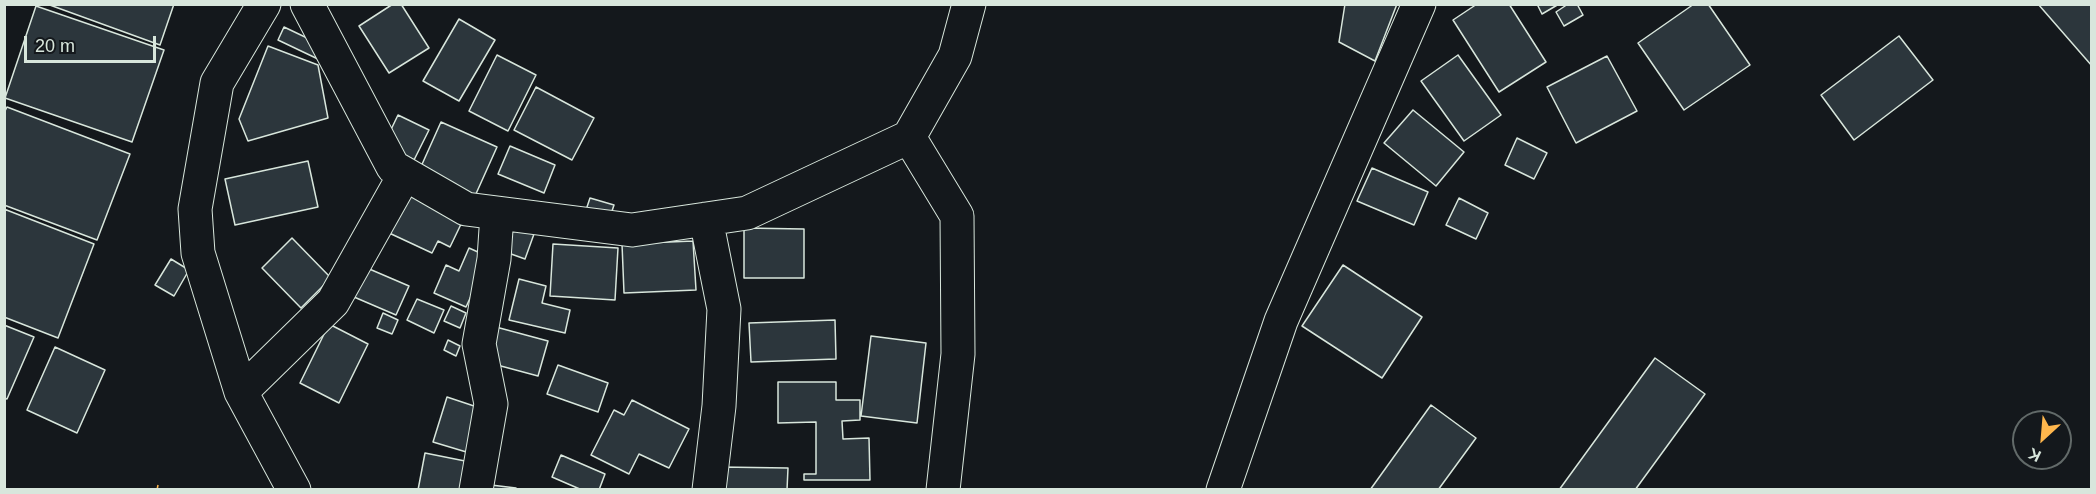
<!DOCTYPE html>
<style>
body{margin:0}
#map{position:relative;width:2096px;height:494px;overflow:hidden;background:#14181c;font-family:Arial,sans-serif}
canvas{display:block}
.frame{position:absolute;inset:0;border:6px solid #d8e6dc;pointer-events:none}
.north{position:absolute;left:2012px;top:410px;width:60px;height:60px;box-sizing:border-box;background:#14181c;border:2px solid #626a69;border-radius:50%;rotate:206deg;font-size:16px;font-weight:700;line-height:24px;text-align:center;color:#d8e6dc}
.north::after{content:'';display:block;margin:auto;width:21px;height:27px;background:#ffb74d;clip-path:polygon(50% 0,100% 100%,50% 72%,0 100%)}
.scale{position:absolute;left:24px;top:36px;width:132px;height:27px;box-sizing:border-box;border:3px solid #d8e6dc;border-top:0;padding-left:8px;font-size:18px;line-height:21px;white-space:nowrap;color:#d8e6dc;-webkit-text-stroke:4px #14181c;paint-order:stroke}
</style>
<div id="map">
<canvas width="2096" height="494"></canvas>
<div class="frame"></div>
<div class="north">K</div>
<div class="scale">20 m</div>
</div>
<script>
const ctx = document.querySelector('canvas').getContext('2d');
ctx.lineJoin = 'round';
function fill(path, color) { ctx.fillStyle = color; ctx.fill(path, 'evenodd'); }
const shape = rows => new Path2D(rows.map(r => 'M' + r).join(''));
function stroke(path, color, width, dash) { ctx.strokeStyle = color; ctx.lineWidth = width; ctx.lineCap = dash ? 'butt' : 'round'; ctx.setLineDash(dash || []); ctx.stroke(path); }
const building = shape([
 [47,4,174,4,160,45,47,4],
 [393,4,401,4,429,48,389,73,359,26,393,4],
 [1345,4,1397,4,1375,61,1339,42,1345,4],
 [1477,4,1509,4,1546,62,1499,92,1453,20,1477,4],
 [1537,4,1559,4,1542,14,1537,4],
 [1568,4,1577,4,1583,15,1564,26,1556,12,1568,4],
 [1694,4,1708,4,1750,65,1684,110,1638,43,1694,4],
 [2038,4,2092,4,2092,66,2038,4],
 [36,6,164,50,132,142,5,98,36,6],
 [459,19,495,40,459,101,423,81,459,19],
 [284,27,326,47,320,60,278,40,284,27],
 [1899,36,1933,80,1854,140,1821,95,1899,36],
 [268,46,318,65,328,118,248,141,239,119,268,46],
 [497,55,536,75,508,131,469,111,497,55],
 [1458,55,1501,115,1464,141,1421,81,1458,55],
 [1607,56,1637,111,1576,143,1547,87,1607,56],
 [536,87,594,118,572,160,514,130,536,87],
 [7,107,130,154,97,240,4,205,4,113,7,107],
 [1413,110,1464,152,1436,186,1384,143,1413,110],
 [398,115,429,130,414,160,384,144,398,115],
 [441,122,497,147,475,196,419,171,441,122],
 [1517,138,1547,153,1534,179,1505,165,1517,138],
 [510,146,555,165,544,193,498,174,510,146],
 [308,161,318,207,235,225,225,179,308,161],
 [1372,168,1428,192,1414,225,1357,201,1372,168],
 [406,192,464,218,450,247,438,241,432,253,387,232,406,192],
 [590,198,614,205,609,220,585,213,590,198],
 [1459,198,1488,213,1476,239,1446,225,1459,198],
 [4,209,94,244,58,338,4,317,4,209],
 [509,225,534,234,525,259,500,250,509,225],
 [744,228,804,229,804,278,744,278,744,228],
 [292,238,331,278,301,308,262,268,292,238],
 [693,241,696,290,624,293,622,244,693,241],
 [553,244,618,248,615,300,550,296,553,244],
 [469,248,489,257,466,307,434,293,446,265,459,271,469,248],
 [171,259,189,270,174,296,155,285,171,259],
 [1343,265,1422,317,1382,378,1302,326,1343,265],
 [367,268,409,286,396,315,354,297,367,268],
 [519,279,546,286,542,303,570,310,565,333,509,320,519,279],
 [417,299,444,310,434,333,407,320,417,299],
 [451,306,466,313,460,328,444,321,451,306],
 [383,313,398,320,392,334,377,328,383,313],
 [835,320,836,359,751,362,749,323,835,320],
 [329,324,368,344,339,403,300,383,329,324],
 [4,325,34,337,7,399,4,398,4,325],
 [496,327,548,341,538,376,486,362,496,327],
 [871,336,926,343,917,423,861,416,871,336],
 [448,340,460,346,456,356,444,350,448,340],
 [55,347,105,370,77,433,27,410,55,347],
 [1655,358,1705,394,1635,490,1559,490,1655,358],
 [558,365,608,383,598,412,547,394,558,365],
 [778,382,836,382,836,400,860,400,860,420,842,421,843,439,869,438,870,480,804,480,804,474,816,474,816,422,778,423,778,382],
 [447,397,486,410,473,454,433,442,447,397],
 [632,400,689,429,669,468,639,454,629,474,591,455,614,410,624,415,632,400],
 [1431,405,1476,438,1438,490,1370,490,1431,405],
 [425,453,475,463,470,490,418,490,425,453],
 [561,455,605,474,599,490,582,490,552,477,561,455],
 [720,467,788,468,787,490,720,490,720,467],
 [491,485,516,488,516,490,491,490,491,485]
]);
const minor = shape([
 [264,4,217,83,195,209,198,253,241,392,294,490],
 [307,4,393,167,466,209,632,230,747,213,909,137,955,56,969,4],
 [909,137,957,216,958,354,943,490],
 [706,219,724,309,719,406,709,490],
 [241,392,333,302,405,174],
 [476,490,491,404,479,344,494,259,497,214],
 [1223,490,1281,321,1419,4]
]);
const power = shape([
 [157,490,158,485]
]);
fill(building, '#2c363c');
stroke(building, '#d8e6dc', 1.5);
stroke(minor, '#d8e6dc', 35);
stroke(minor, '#14181c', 33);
stroke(power, '#ffb74d', 1.5, [21, 4.5, 3, 4.5]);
</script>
